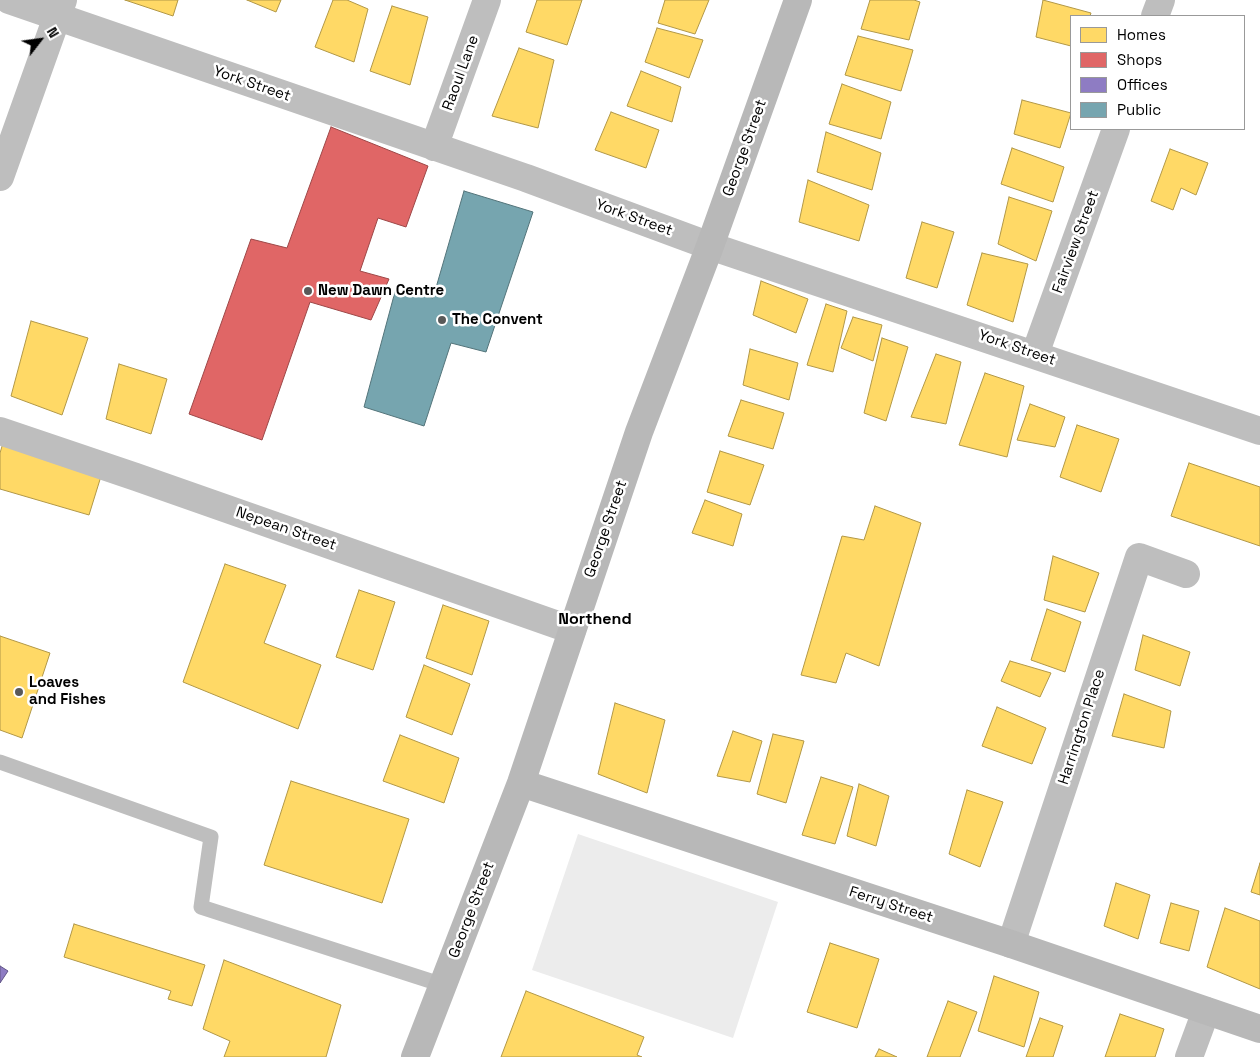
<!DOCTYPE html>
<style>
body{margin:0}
#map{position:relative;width:1260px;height:1057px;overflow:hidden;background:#fff;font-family:"Space Grotesk",sans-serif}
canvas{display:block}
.legend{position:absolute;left:1070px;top:15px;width:175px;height:115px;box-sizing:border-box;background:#fff;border:1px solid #999;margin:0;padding:6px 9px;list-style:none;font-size:15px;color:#000}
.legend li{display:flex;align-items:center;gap:10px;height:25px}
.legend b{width:25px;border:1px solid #999}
.north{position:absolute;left:15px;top:15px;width:50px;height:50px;-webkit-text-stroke:4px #fff;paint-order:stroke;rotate:60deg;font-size:14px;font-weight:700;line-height:20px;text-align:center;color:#000}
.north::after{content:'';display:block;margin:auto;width:18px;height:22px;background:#000;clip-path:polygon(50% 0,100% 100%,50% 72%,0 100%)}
</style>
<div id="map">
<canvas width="1260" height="1057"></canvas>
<ul class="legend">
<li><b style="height:14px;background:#ffd966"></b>Homes</li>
<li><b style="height:14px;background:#e06666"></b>Shops</li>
<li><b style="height:14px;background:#8e7cc3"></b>Offices</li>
<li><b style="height:14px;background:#76a5af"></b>Public</li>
</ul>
<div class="north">N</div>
</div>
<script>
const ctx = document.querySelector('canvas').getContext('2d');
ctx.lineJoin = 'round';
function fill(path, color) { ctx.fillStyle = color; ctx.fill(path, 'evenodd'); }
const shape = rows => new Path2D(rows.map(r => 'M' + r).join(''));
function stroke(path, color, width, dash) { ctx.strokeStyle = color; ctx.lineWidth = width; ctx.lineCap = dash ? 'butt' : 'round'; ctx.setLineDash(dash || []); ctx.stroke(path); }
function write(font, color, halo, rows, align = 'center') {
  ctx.font = font + ' "Space Grotesk",sans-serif'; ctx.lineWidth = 5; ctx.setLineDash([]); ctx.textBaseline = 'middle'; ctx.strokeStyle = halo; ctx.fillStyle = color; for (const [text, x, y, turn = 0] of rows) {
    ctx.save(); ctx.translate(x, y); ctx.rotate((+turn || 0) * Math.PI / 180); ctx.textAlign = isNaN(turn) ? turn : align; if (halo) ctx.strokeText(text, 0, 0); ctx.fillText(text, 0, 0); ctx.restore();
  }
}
const green = shape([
 [578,834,778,902,733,1038,532,970]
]);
const homes = shape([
 [125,0,178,0,173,16,125,0],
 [247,0,281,0,276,12,247,0],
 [333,0,347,0,368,9,354,62,315,47,333,0],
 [537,0,582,0,567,45,526,32,537,0],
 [665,0,709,0,695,34,658,23,665,0],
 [870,0,914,0,920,2,909,40,861,29,870,0],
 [1043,0,1091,13,1090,16,1071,16,1071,46,1036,37,1043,0],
 [392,6,428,17,410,85,370,71,392,6],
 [657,28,703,40,689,78,645,62,657,28],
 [858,36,913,50,901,91,845,75,858,36],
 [519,48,554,60,538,128,492,116,519,48],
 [641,71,681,87,672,122,627,106,641,71],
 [842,84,891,102,881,139,829,124,842,84],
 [1022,100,1071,113,1060,148,1014,134,1022,100],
 [611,112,659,130,646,168,595,150,611,112],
 [826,132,881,153,872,190,817,172,826,132],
 [1012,148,1064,167,1053,202,1001,184,1012,148],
 [1170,149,1208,163,1196,195,1181,188,1173,210,1151,201,1170,149],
 [808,180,869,205,859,241,799,222,808,180],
 [1009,197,1052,211,1036,261,998,244,1009,197],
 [922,222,954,232,937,288,906,278,922,222],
 [982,253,1028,264,1013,322,967,305,982,253],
 [761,281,808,299,796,333,753,315,761,281],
 [826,304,847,311,833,372,807,365,826,304],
 [853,317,882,325,873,361,841,348,853,317],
 [31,321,88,338,62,415,11,396,31,321],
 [882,338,908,347,886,421,864,413,882,338],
 [750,349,798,363,789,400,743,385,750,349],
 [936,354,961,362,946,424,911,417,936,354],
 [119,364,167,379,151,434,106,419,119,364],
 [985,373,1024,386,1007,457,959,445,985,373],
 [741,400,784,413,773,449,728,436,741,400],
 [1030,404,1065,417,1055,447,1017,440,1030,404],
 [1077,425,1119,439,1101,492,1060,477,1077,425],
 [3,443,102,473,89,515,0,489,0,453,3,443],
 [720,451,764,465,750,505,707,492,720,451],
 [1189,463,1260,487,1260,546,1171,516,1189,463],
 [705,500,742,514,733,546,692,533,705,500],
 [875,506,921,523,879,666,846,653,836,683,801,675,842,536,864,540,875,506],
 [1053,556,1099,573,1085,612,1044,600,1053,556],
 [225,564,286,585,264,643,321,665,298,729,183,682,225,564],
 [359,590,395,602,373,670,336,657,359,590],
 [443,605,489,621,472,675,426,658,443,605],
 [1047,609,1081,622,1065,672,1031,660,1047,609],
 [1143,635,1190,652,1180,686,1135,670,1143,635],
 [0,636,50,653,22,738,0,730,0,636],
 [1010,661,1051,673,1040,697,1001,681,1010,661],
 [424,665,470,684,452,735,406,717,424,665],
 [1124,694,1171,711,1164,748,1112,736,1124,694],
 [615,703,665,720,647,793,598,774,615,703],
 [997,707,1046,728,1032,764,982,746,997,707],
 [733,731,762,741,750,782,717,776,733,731],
 [773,734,804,741,786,803,757,794,773,734],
 [400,735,459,758,444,803,383,781,400,735],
 [821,777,853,787,835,844,802,835,821,777],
 [291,781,409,819,382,903,264,865,291,781],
 [859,784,889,796,876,846,847,836,859,784],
 [967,790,1003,802,980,867,949,854,967,790],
 [1260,863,1260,895,1251,892,1260,863],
 [1116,883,1150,895,1138,939,1104,926,1116,883],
 [1171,903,1199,911,1189,951,1160,943,1171,903],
 [1225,908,1260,921,1260,989,1207,967,1225,908],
 [74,924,205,965,192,1006,168,999,171,991,64,957,74,924],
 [830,943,879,959,857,1028,807,1012,830,943],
 [224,960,341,1005,326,1057,224,1057,230,1041,203,1029,224,960],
 [994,976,1039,992,1024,1047,978,1031,994,976],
 [526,991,644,1037,637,1055,642,1057,501,1057,526,991],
 [948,1001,977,1012,960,1057,927,1057,948,1001],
 [1120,1014,1164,1029,1155,1057,1105,1057,1120,1014],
 [1040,1018,1063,1026,1053,1057,1026,1057,1040,1018],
 [879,1049,897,1057,875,1057,879,1049]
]);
const shops = shape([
 [331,127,428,166,406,227,378,218,360,271,389,279,371,320,310,302,262,440,189,414,251,239,287,248,331,127]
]);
const offices = shape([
 [0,966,8,971,0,983,0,966]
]);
const public = shape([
 [464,191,533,212,486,352,451,343,424,426,364,407,396,288,433,298,464,191]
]);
const lane = shape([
 [0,762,211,837,201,907,443,985]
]);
const street = shape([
 [9,0,526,178,710,246,1260,431],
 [1155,16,1161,0],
 [434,147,487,0],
 [0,177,63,0],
 [1035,354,1116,129],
 [0,431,136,477,572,630],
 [1011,944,1139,557,1186,574],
 [1189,1057,1206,1011]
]);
const secondary = shape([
 [521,783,1011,944,1260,1029],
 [415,1057,521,783,639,432,710,246,798,0]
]);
const markers = [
 [308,291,5,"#595959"],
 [442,320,5,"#595959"],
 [19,692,5,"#595959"]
];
const streetNames = [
 ["Raoul Lane",461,73,-70],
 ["York Street",252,84,19],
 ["George Street",745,148,-70],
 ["York Street",634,218,20],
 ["Fairview Street",1076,242,-70],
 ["York Street",1017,348,19],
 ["Nepean Street",286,529,19],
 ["George Street",606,529,-71],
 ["Harrington Place",1082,727,-72],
 ["Ferry Street",891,905,18],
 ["George Street",472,910,-69]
];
const poiNames = [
 ["New Dawn Centre",318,291],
 ["The Convent",452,320],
 ["Loaves",29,683],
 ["and Fishes",29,700]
];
const neighbourhoodNames = [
 ["Northend",595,620]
];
fill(green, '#ececec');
fill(homes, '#ffd966');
stroke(homes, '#b29847', 1);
fill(shops, '#e06666');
stroke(shops, '#9d4747', 1);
fill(offices, '#8e7cc3');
stroke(offices, '#635788', 1);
fill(public, '#76a5af');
stroke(public, '#53747a', 1);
stroke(lane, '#bebebe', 15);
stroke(street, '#bebebe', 28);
stroke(secondary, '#b8b8b8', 28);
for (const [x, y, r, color] of markers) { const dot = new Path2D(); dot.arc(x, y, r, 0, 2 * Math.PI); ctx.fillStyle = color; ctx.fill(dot); stroke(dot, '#fff', 2); }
write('15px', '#000', '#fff', streetNames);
write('bold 15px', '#000', '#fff', poiNames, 'left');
write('bold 16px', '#000', '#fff', neighbourhoodNames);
</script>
